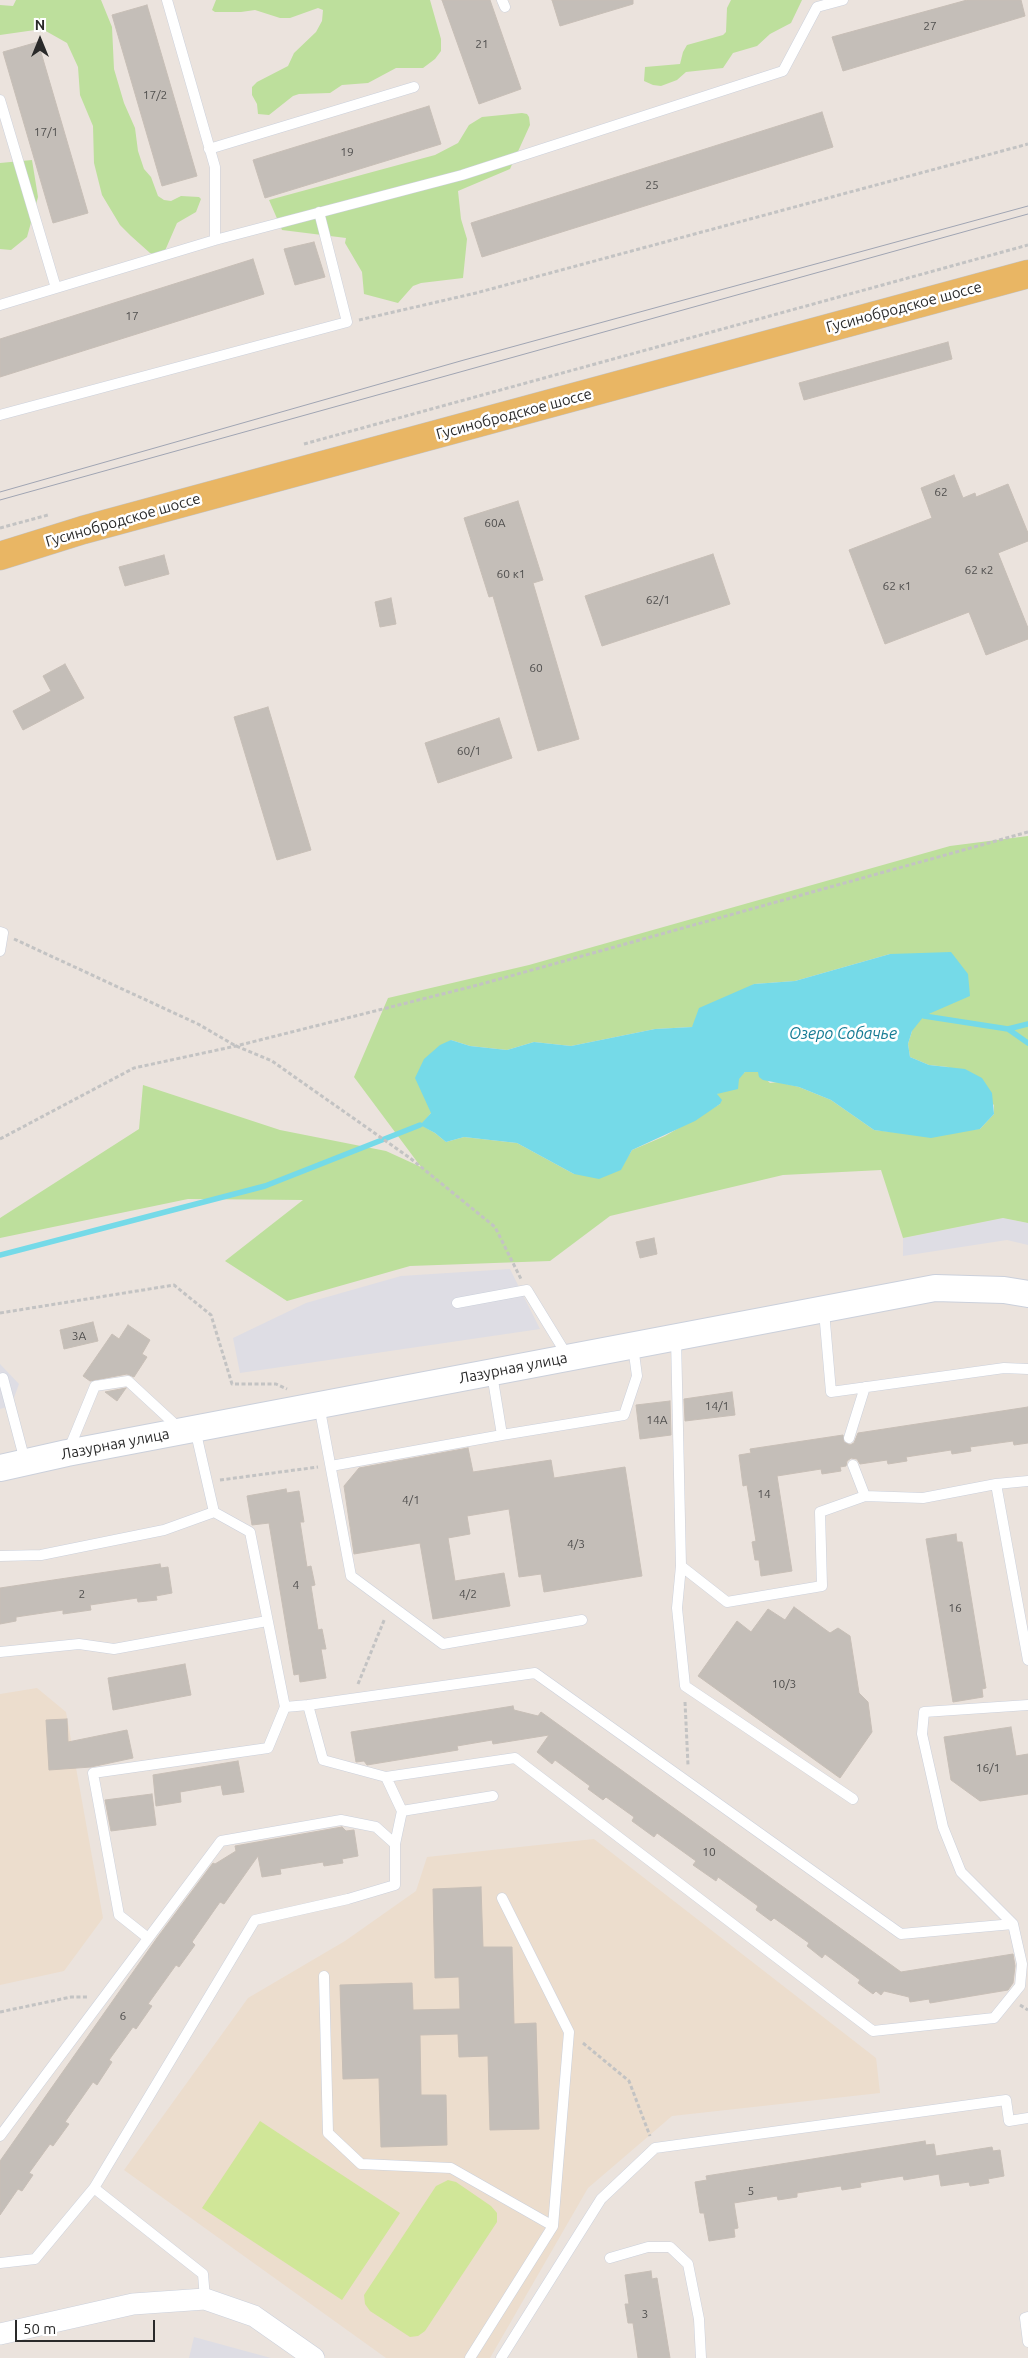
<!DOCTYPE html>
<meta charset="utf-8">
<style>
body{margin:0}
#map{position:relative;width:1028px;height:2358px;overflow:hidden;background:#ebe3dd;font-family:Ubuntu,sans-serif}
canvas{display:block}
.north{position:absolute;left:15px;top:15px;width:50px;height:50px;-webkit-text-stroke:4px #fff;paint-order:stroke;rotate:0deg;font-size:14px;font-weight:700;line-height:20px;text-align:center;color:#2a2a2a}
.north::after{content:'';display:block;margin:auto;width:18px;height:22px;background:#2a2a2a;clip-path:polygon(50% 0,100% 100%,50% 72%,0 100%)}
.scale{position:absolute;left:15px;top:2320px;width:140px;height:22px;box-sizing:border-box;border:2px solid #2a2a2a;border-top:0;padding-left:6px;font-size:15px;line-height:18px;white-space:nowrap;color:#2a2a2a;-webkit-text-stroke:4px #fff;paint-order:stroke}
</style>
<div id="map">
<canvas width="1028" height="2358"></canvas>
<div class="north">N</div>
<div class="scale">50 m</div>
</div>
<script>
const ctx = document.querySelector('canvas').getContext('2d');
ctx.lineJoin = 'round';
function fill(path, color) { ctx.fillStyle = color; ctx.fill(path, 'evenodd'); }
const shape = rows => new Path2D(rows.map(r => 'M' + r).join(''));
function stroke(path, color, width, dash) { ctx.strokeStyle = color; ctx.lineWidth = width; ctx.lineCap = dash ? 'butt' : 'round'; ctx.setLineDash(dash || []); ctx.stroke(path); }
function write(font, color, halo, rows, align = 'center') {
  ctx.font = font + ' Ubuntu,sans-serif'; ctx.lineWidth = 5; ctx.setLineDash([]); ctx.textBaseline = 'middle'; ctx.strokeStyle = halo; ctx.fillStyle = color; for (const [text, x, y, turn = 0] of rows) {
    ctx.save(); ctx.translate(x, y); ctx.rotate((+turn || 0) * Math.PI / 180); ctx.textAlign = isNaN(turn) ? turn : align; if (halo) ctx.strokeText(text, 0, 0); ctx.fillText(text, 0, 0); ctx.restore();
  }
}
const industrial = shape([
 [1003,1218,1028,1223,1028,1245,1007,1240,903,1256,903,1238],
 [510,1269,540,1329,240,1373,233,1338,306,1303,401,1276],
 [0,1364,19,1384,11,1406,0,1409],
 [194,2337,271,2358,189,2358]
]);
const education = shape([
 [37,1688,66,1712,103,1918,64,1971,0,1985,0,1694],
 [594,1839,876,2058,880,2093,672,2116,588,2188,490,2358,386,2358,124,2170,248,1998,345,1941,416,1891,427,1857]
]);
const green = shape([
 [16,0,101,0,112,27,114,69,124,103,135,128,138,151,144,169,151,177,158,196,164,200,171,201,181,196,199,197,201,199,196,212,177,223,164,253,156,255,150,253,131,236,120,225,102,195,94,163,93,126,80,95,78,67,67,43,44,30,35,30,0,35,0,5,13,6],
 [216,0,430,0,441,39,441,51,435,59,423,68,396,68,368,83,342,85,330,93,299,94,293,96,269,115,258,114,257,104,252,95,252,87,257,82,288,66,294,53,316,32,322,21,323,10,318,8,290,18,280,18,255,10,241,12,215,12,212,10],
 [731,0,802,0,791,23,770,34,757,46,733,53,723,68,686,72,677,80,661,86,653,85,644,81,645,67,680,64,683,52,687,45,723,35,726,32,727,8],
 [522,113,527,114,529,117,530,125,510,169,458,191,461,219,467,239,463,278,421,283,413,286,398,303,364,294,362,272,345,243,346,238,282,230,269,200,435,155,458,143,469,125,482,117],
 [32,160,38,197,27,237,11,250,0,249,0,163],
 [1028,836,1028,1223,1003,1218,903,1238,881,1170,783,1175,610,1216,550,1261,410,1266,287,1301,225,1261,303,1200,188,1199,0,1238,0,1218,139,1129,143,1085,280,1130,386,1151,421,1167,354,1077,388,998,529,965,950,846],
 [890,954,912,1031,908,1044,910,1057,929,1065,948,1067,994,1105,994,1114,980,1129,901,1133,874,1130,831,1100,799,1087,778,1082,770,1083,759,1072,745,1072,716,1095,720,1104,665,1136,632,1150,620,1170,574,1174,517,1143,464,1137,446,1142,435,1133,421,1125,431,1113,451,1040,470,1046,507,1050,534,1042,571,1046,655,1029,692,1027,754,984,795,981]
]);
const pitch = shape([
 [260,2121,400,2213,342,2300,202,2208],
 [448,2180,456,2182,491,2206,497,2213,497,2222,425,2331,418,2336,410,2337,370,2311,365,2304,364,2295,436,2186]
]);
const water = shape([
 [951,952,968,974,970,996,924,1016,912,1031,908,1044,910,1057,929,1065,965,1069,982,1078,992,1093,994,1114,980,1129,931,1138,874,1130,831,1100,799,1087,763,1080,759,1077,758,1072,745,1072,739,1079,738,1089,717,1094,722,1100,720,1104,695,1121,632,1150,621,1170,599,1179,574,1174,517,1143,464,1137,446,1142,435,1133,420,1125,431,1113,415,1078,424,1059,440,1045,451,1040,470,1046,507,1050,534,1042,571,1046,655,1029,692,1027,699,1008,754,984,795,981,890,954]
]);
const stream = shape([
 [924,1016,1008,1029,1028,1043],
 [1008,1029,1028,1024],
 [0,1255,265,1186,420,1125]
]);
const building = shape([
 [442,0,490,0,521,89,479,104,442,0],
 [552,0,633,0,633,4,560,26,552,0],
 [967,0,1021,0,1025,16,843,71,832,37,967,0],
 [147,5,197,176,162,186,112,15,147,5],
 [38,42,88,213,53,223,3,52,38,42],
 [429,106,441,144,265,198,253,160,429,106],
 [822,112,833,147,482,257,471,223,822,112],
 [314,242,325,277,295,285,284,249,314,242],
 [253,259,264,294,0,377,0,339,253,259],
 [948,342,952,359,804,400,799,383,948,342],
 [954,475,963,498,975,493,976,497,1008,484,1028,533,1028,541,998,553,1028,628,1028,639,986,655,969,612,885,644,849,550,932,518,921,488,954,475],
 [518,501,543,580,533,583,579,739,538,751,493,596,489,597,464,518,518,501],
 [713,554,730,604,602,646,585,596,713,554],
 [164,555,169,574,125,586,119,567,164,555],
 [391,598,396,624,380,627,375,602,391,598],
 [65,664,84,698,23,730,13,711,51,691,43,676,65,664],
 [268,707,311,850,277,860,234,717,268,707],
 [499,718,512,758,438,783,425,743,499,718],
 [654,1238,657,1254,640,1258,636,1242,654,1238],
 [93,1322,98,1341,64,1349,60,1330,93,1322],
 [128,1325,150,1340,142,1354,147,1357,134,1377,127,1374,90,1381,83,1376,112,1334,119,1339,128,1325],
 [126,1388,117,1401,105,1392,126,1388],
 [732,1392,735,1415,685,1421,684,1399,732,1392],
 [670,1401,671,1435,640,1439,636,1405,670,1401],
 [1028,1407,1028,1443,1014,1445,1013,1441,970,1447,971,1451,952,1454,951,1450,906,1457,907,1461,888,1464,887,1460,860,1464,857,1459,851,1458,847,1461,846,1466,840,1467,841,1471,822,1474,821,1469,777,1476,792,1571,761,1576,759,1560,755,1560,752,1542,756,1541,747,1485,743,1486,739,1455,751,1453,750,1449,843,1435,844,1442,850,1445,854,1443,858,1433,1028,1407],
 [468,1448,473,1472,551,1460,554,1478,625,1467,642,1576,544,1592,541,1574,519,1577,509,1509,467,1516,470,1534,448,1538,455,1581,504,1573,510,1606,433,1619,420,1543,354,1554,344,1486,359,1468,468,1448],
 [286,1489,287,1493,299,1491,304,1522,300,1522,307,1567,311,1566,315,1585,311,1586,318,1630,322,1629,326,1649,321,1649,326,1678,300,1682,299,1674,294,1675,269,1523,252,1525,247,1496,286,1489],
 [956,1534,957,1542,962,1542,986,1688,982,1689,983,1697,953,1702,926,1539,956,1534],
 [160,1564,161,1568,168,1567,172,1593,156,1596,157,1600,138,1602,137,1598,90,1605,91,1610,63,1614,63,1610,16,1617,16,1621,0,1624,0,1588,160,1564],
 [794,1607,830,1633,838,1628,850,1636,859,1693,868,1702,872,1732,840,1778,698,1676,737,1621,751,1632,768,1609,785,1620,794,1607],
 [185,1664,191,1695,113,1710,108,1678,185,1664],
 [513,1706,514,1710,538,1716,541,1712,901,1972,1013,1954,1015,1966,1013,1983,1008,1990,930,2003,929,1999,910,2002,909,1997,884,1991,881,1995,876,1991,873,1994,858,1983,860,1980,825,1954,822,1958,807,1946,809,1943,774,1918,771,1921,756,1910,758,1906,718,1877,716,1881,693,1865,696,1861,657,1833,654,1837,632,1821,634,1817,606,1797,603,1800,588,1789,590,1786,555,1760,552,1764,537,1752,549,1735,493,1744,492,1740,457,1746,458,1750,367,1765,364,1761,356,1762,351,1732,513,1706],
 [67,1719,68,1742,127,1730,133,1758,91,1767,49,1770,46,1720,67,1719],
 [1011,1727,1016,1756,1028,1754,1028,1794,980,1801,951,1780,944,1737,1011,1727],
 [238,1761,244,1792,223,1795,221,1785,180,1792,181,1802,156,1806,153,1775,238,1761],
 [152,1794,156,1825,111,1831,105,1800,152,1794],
 [342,1827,346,1831,354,1830,358,1856,342,1859,343,1863,324,1866,323,1862,280,1869,281,1874,262,1877,258,1856,224,1904,220,1902,192,1942,195,1945,179,1967,176,1965,148,2004,152,2006,136,2029,133,2027,109,2060,112,2062,97,2085,93,2082,65,2122,69,2124,53,2146,50,2144,29,2173,33,2175,22,2191,18,2189,0,2215,0,2161,157,1938,213,1863,215,1864,236,1851,235,1846,342,1827],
 [481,1887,483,1947,512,1947,514,2024,536,2023,539,2129,490,2130,488,2056,459,2057,458,2034,420,2035,421,2095,446,2095,447,2145,381,2147,379,2078,343,2079,340,1985,412,1983,413,2010,460,2009,459,1977,435,1978,433,1889,481,1887],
 [925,2141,926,2145,934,2144,936,2156,992,2147,993,2151,1000,2150,1004,2176,988,2179,989,2183,970,2186,969,2182,941,2186,939,2174,904,2180,903,2176,860,2183,861,2187,842,2190,841,2186,797,2193,797,2197,778,2200,777,2196,734,2203,738,2228,734,2229,735,2237,709,2241,704,2213,700,2213,695,2182,707,2180,706,2176,925,2141],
 [651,2271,652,2279,657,2278,670,2358,638,2358,633,2323,628,2323,625,2304,629,2304,625,2275,651,2271]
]);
const path = shape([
 [359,320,476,293,1028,144],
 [304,444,1028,245],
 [0,528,48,515],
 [14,939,198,1024,236,1046,272,1061,410,1158,495,1227,521,1279],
 [0,1139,134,1068,236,1046,478,985,1028,832],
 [0,1313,174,1285,211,1315,232,1384,276,1384,287,1389],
 [220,1480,318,1467],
 [358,1684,385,1618],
 [685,1702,688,1765],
 [1020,2005,1028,2010],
 [0,2012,71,1997,88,1997],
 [583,2043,629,2081,650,2136]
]);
const service = shape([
 [167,0,215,167,215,240],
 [502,0,505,7],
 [0,100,56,288],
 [209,149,414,87],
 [0,305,215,240,462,175,783,71,817,7,843,0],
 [0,415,347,322,319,212],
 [0,932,3,933,0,951],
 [457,1303,527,1290,568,1357],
 [824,1311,831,1392,1004,1368,1028,1369],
 [676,1338,681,1566,677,1608,685,1686,853,1799],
 [0,1379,3,1378,25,1461],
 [319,1405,351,1576,443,1644,582,1620],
 [502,1435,624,1415,637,1376,633,1346],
 [849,1438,865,1387],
 [69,1449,95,1386,128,1381,180,1429],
 [853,1465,865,1496],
 [331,1466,502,1435,492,1374],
 [996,1484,1028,1660],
 [0,1556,41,1555,164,1530,214,1512,195,1429],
 [681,1566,727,1602,822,1586,820,1512,865,1496,923,1498,996,1484,1028,1481],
 [0,1652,79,1644,114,1649,267,1621],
 [308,1705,535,1673,901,1934,1013,1924],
 [285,1707,308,1705,323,1760,386,1777,515,1758,873,2031,994,2018,1020,1986,1022,1964,1013,1924,961,1872,943,1827,922,1734,924,1712,1028,1705],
 [386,1777,402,1811,395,1844],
 [402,1811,493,1796],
 [148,1938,119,1915,93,1773,268,1748,285,1707,250,1532,214,1512],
 [324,1976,328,2133,361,2164,451,2168,553,2226],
 [0,2136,221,1841,341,1820,376,1827,395,1844,395,1885,348,1899,255,1920,94,2188,35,2259,0,2263],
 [94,2188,203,2274,205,2299],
 [610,2258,648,2247,670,2247,688,2264,699,2319,701,2358],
 [1028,2317,1025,2318,1028,2342],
 [470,2358,553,2226,569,2032,502,1898],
 [501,2358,601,2199,655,2148,1006,2100,1009,2121,1028,2118]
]);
const minor = shape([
 [0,2334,133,2304,205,2299,254,2316,314,2358]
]);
const tertiary = shape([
 [0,1468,67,1453,935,1288,1004,1290,1028,1294]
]);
const primary = shape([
 [0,556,83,530,1028,274]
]);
const tram = shape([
 [0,492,464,360,1028,206],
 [0,500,1028,214]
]);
const numberNames = [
 ["27",930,26],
 ["21",482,44],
 ["17/2",155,95],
 ["17/1",46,132],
 ["19",347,152],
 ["25",652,185],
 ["17",132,316],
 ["62",941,492],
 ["60А",495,523],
 ["62 к2",979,570],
 ["60 к1",511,574],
 ["62 к1",897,586],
 ["62/1",658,600],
 ["60",536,668],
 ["60/1",469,751],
 ["3А",79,1336],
 ["14/1",717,1406],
 ["14А",657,1420],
 ["14",764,1494],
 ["4/1",411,1500],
 ["4/3",576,1544],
 ["4",296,1585],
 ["2",82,1594],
 ["4/2",468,1594],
 ["16",955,1608],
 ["10/3",784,1684],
 ["16/1",988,1768],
 ["10",709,1852],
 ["6",123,2016],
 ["5",751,2191],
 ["3",645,2314]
];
const streetNames = [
 ["Гусинобродское шоссе",904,307,-15],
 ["Гусинобродское шоссе",514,414,-15],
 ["Гусинобродское шоссе",123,520,-16],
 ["Лазурная улица",513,1368,-11],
 ["Лазурная улица",115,1444,-11]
];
const waterNames = [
 ["Озеро Собачье",843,1034]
];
fill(industrial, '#dedde4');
fill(education, '#ecddcd');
fill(green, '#bddf9c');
fill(pitch, '#d0e698');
fill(water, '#75dae8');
stroke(stream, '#75dae8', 5.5);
fill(building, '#c4beb8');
stroke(building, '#c7beb6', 1);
stroke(service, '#cbd0db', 11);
stroke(minor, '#cbd0db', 22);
stroke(tertiary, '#cbd0db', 28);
stroke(primary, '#c3c3c3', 29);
stroke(path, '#c3c3c3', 3, [4, 2.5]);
stroke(service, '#fff', 10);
stroke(minor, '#fff', 21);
stroke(tertiary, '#fff', 26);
stroke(primary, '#e9b664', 28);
stroke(tram, '#a0a5b3', 1);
write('12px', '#504f4e', null, numberNames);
write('15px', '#2a2a2a', '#fff', streetNames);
write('italic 16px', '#157b94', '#fff', waterNames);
</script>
